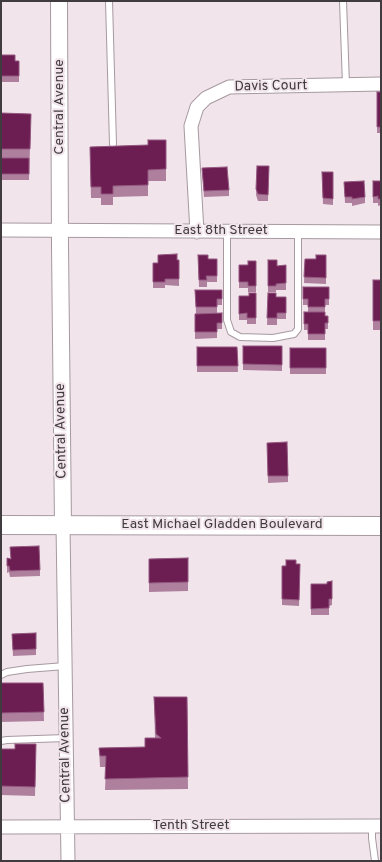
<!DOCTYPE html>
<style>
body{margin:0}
#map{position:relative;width:382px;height:862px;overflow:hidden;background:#f1e4eb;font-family:Overpass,sans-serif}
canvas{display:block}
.frame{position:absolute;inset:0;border:2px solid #403b3e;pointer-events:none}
</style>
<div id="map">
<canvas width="382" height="862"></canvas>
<div class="frame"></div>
</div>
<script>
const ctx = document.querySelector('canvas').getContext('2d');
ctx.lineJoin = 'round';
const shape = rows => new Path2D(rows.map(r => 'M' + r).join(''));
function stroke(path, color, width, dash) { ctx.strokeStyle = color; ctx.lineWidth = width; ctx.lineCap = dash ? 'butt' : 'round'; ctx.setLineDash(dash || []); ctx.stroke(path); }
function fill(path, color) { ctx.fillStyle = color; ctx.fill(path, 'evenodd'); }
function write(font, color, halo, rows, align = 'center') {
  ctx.font = font + ' Overpass,sans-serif'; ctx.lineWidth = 4; ctx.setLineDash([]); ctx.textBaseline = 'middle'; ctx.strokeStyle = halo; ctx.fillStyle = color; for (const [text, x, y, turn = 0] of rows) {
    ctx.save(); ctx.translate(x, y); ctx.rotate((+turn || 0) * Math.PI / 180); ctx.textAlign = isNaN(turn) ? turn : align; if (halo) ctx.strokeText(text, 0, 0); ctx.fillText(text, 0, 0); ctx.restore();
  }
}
const service = shape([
 [109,1,113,144],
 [343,1,346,85],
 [227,232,227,320,231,332,240,337,273,338,294,334,298,329,298,232],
 [1,675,7,672,27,669,65,666],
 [1,741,7,740,66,738],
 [372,826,372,838,375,861]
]);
const minor = shape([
 [1,230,381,232],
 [197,232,191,126,197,107,206,98,229,87,381,84],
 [63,525,68,861],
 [1,827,381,826]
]);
const tertiary = shape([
 [59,1,60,246,63,525]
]);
const secondary = shape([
 [1,525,381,526]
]);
const wall = shape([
 [1,55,15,61,19,61,19,82,1,82],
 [377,92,381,92,381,133,377,133],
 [1,113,31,114,29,180,1,180],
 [166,140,166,181,148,181,148,196,113,197,113,205,101,205,101,198,91,198,90,147,148,145],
 [257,166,269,166,268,201,258,201,256,195],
 [202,168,229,190,229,196,204,197],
 [322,172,333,172,333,205,323,204],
 [373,181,381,181,381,205,378,206,378,203,373,203],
 [344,182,365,197,365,203,352,206,352,203,345,203],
 [198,255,208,259,217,259,217,282,207,282,207,287,199,287],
 [326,255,326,284,304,283,305,259,316,259],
 [177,260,179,260,179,286,165,285,165,288,153,288,153,263,158,263],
 [268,260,277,266,286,265,286,290,276,290,276,292,268,292],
 [256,261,256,292,248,292,248,288,239,288,239,265,248,265],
 [373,280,381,280,381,330,373,330],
 [303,287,329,287,329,305,325,305,325,316,328,316,328,329,325,329,325,340,308,340,308,330,304,330,304,312,308,312,308,305,303,305],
 [195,290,222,290,222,305,217,305,217,313,222,313,222,329,217,329,217,338,195,339,195,314,196,313],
 [256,293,256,324,247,324,247,320,239,320,239,296,249,296],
 [268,293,276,297,286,297,286,319,277,319,277,325,267,325],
 [243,346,282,346,282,371,243,370],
 [197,347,237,347,238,372,197,372],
 [290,348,326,348,326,374,290,374],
 [267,443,288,476,288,482,268,483],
 [7,558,40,570,40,576,10,577,9,572,7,573],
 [188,558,188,591,149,592,149,559],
 [296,564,300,564,299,606,282,605,282,566],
 [311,584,332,599,332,605,329,606,329,615,311,615],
 [36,633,36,655,13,656,12,634],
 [1,683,43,683,44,721,1,722],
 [154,697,187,697,188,789,105,790,106,767,100,767,99,748,145,747,155,738],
 [36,744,35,796,1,795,1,749,15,749]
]);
const building = shape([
 [1,55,15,55,15,61,19,61,19,76,1,76,1,55],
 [377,92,381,92,381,127,377,127,377,92],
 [1,113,31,114,30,149,1,149,1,113],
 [148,140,166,140,166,169,148,170,148,185,113,186,113,194,101,194,101,187,91,187,90,147,148,145,148,140],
 [1,158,29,158,29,174,1,174,1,158],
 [257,166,269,166,268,195,258,194,256,189,257,166],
 [227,167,229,190,204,191,202,168,227,167],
 [322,172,333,172,333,199,323,198,322,172],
 [364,181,365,197,352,199,352,197,345,197,344,182,364,181],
 [373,181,381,181,381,199,378,199,378,196,373,197,373,181],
 [177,254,177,260,179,260,179,279,165,279,165,282,153,282,153,263,158,263,158,255,177,254],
 [198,255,208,255,208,259,217,259,217,276,206,276,207,280,199,280,198,255],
 [316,255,326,255,326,278,304,277,305,259,316,259,316,255],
 [268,260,277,260,277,266,286,265,286,283,276,284,276,286,268,286,268,260],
 [248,261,256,261,256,286,248,286,248,282,239,282,239,265,248,265,248,261],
 [373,280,381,280,381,321,373,321,373,280],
 [303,287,329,287,329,299,325,299,325,307,308,307,308,299,303,299,303,287],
 [195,290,222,290,222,299,217,299,217,307,196,307,195,290],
 [249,293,256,293,256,318,247,318,247,313,239,314,239,296,249,296,249,293],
 [268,293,276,293,276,297,286,297,286,313,277,313,277,318,267,318,268,293],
 [304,312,325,312,325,316,328,316,328,323,325,323,325,334,308,334,308,324,304,324,304,312],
 [222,313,222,323,217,323,217,332,195,332,195,314,222,313],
 [243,346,282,346,282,365,243,364,243,346],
 [197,347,237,347,238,366,197,366,197,347],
 [290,348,326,348,326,368,290,368,290,348],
 [287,442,288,476,268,476,267,443,287,442],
 [39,546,40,570,10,571,9,566,7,566,7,558,11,559,10,547,39,546],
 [188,558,188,582,149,583,149,559,188,558],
 [286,560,296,560,296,564,300,564,299,600,282,599,282,566,286,566,286,560],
 [332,581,332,599,329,599,329,608,311,609,311,584,327,584,327,582,332,581],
 [36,633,36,649,13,650,12,634,36,633],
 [1,683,43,683,44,712,1,713,1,683],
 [154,697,187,697,188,777,105,779,106,756,100,756,99,748,145,747,145,738,161,738,156,734,154,697],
 [15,744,36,744,35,787,1,786,1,749,15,749,15,744]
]);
const streetNames = [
 ["Davis Court",271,87,-1],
 ["Central Avenue",60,107,-90],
 ["East 8th Street",221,231],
 ["Central Avenue",62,431,-91],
 ["East Michael Gladden Boulevard",222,525],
 ["Central Avenue",66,755,-91],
 ["Tenth Street",191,826]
];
stroke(service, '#a699a0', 8);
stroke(minor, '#a699a0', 15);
stroke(tertiary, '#a699a0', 18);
stroke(secondary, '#a699a0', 20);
stroke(service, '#fff', 6);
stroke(minor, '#fff', 13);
stroke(tertiary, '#fff', 16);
stroke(secondary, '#fff', 18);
fill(wall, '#ae809e');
fill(building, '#6c1d52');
stroke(building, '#945980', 1);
write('14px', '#403b3e', '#f1e4eb', streetNames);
</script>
